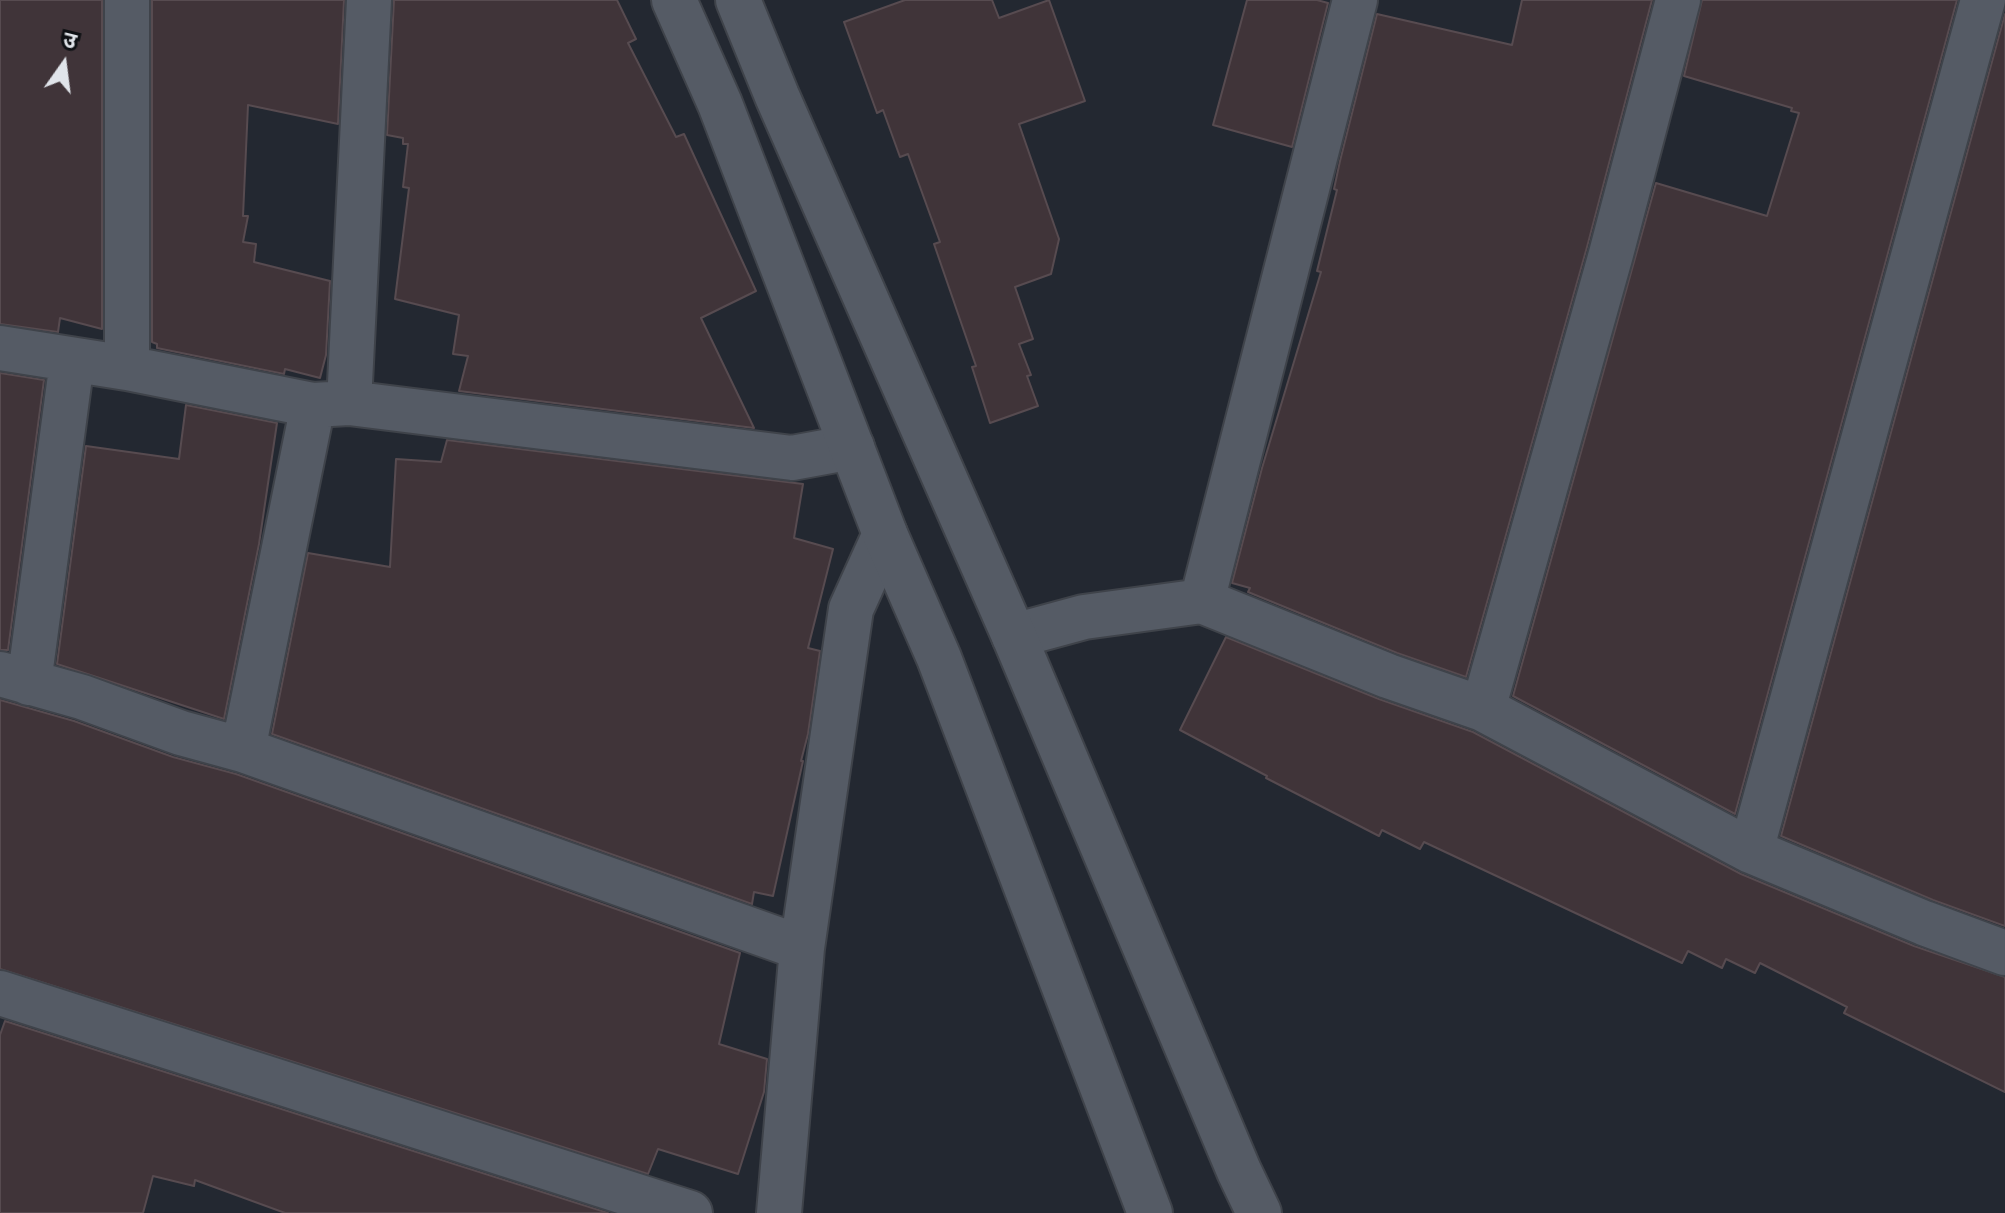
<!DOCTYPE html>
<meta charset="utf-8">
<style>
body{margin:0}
#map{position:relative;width:2005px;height:1213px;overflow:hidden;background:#232831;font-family:"Fira Sans Condensed","Noto Sans Devanagari",sans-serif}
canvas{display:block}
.north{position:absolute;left:24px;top:24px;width:80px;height:80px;-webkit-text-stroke:6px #0e1014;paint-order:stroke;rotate:14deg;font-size:22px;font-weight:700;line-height:32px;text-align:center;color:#e0e4ea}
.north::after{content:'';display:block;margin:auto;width:28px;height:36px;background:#e0e4ea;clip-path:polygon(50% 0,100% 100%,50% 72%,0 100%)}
</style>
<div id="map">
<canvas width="2005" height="1213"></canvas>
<div class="north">उ</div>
</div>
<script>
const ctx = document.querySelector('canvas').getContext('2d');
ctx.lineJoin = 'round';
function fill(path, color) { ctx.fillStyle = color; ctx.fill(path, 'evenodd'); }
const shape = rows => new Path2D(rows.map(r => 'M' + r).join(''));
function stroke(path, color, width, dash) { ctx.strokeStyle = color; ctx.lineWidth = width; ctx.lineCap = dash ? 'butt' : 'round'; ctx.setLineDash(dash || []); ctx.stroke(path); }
const building = shape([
 [0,0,102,0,102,329,60,318,58,332,0,324,0,0],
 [152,0,344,0,338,124,248,105,243,216,248,216,243,242,256,244,254,262,330,281,326,355,320,378,285,369,284,374,157,348,157,344,152,342,152,0],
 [394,0,617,0,636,39,628,43,676,137,684,134,756,291,701,318,754,428,459,391,468,356,453,354,459,315,395,299,409,188,403,187,408,144,403,144,403,138,387,135,394,0],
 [905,0,992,0,999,18,1049,0,1085,101,1019,124,1059,239,1051,274,1015,287,1033,339,1019,344,1031,375,1027,376,1038,406,990,423,972,367,976,366,934,244,940,242,908,154,900,157,883,110,877,113,844,22,905,0],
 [1247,0,1317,0,1328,3,1292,147,1213,125,1247,0],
 [1522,0,1652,0,1587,247,1466,677,1397,653,1248,592,1250,588,1232,583,1262,468,1321,272,1317,271,1337,190,1334,189,1340,161,1377,14,1512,45,1522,0],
 [1702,0,1957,0,1735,814,1513,696,1656,183,1767,216,1799,113,1791,111,1792,108,1684,76,1702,0],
 [2005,14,2005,926,1933,900,1781,836,2005,14],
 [0,373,44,380,8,650,0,650,0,373],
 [186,405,277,423,259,544,224,719,57,664,86,446,179,459,186,405],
 [447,440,803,484,794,538,833,549,808,648,820,651,808,734,801,761,803,761,773,896,754,892,752,904,272,734,308,553,390,567,396,459,441,462,447,440],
 [1226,637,1379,699,1473,732,1741,874,1914,946,2005,977,2005,1092,1844,1013,1847,1007,1760,963,1755,973,1726,959,1722,968,1688,951,1682,963,1424,842,1420,849,1382,830,1379,836,1266,778,1267,776,1180,730,1226,637],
 [0,700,74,721,173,757,236,774,740,953,719,1044,767,1059,764,1092,738,1174,658,1149,648,1174,0,969,0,700],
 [5,1021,608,1213,285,1213,195,1180,194,1186,153,1176,143,1213,0,1213,0,1035,5,1021]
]);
const minor = shape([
 [0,348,127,368,313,405,349,403,792,458,852,447],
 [127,368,127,0],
 [349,403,369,0],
 [1202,601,1355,0],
 [1014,636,1084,617,1202,601,1388,676,1483,709,1751,851,1924,923,2005,953],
 [0,674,82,697,181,733,243,750,802,948],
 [29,683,72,361],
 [1483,709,1611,254,1678,0],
 [243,750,313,405],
 [1751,851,1983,0],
 [0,993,690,1213],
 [779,1213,802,948,851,609,885,534]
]);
const tertiary = shape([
 [674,0,720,104,885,534,939,658,1150,1213],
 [738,0,777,96,1014,636,1239,1171,1259,1213]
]);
fill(building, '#403439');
stroke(building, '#574b50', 2);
stroke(minor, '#3f434a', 48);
stroke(tertiary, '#3f434a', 48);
stroke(minor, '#555b65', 44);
stroke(tertiary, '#555b65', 44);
</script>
